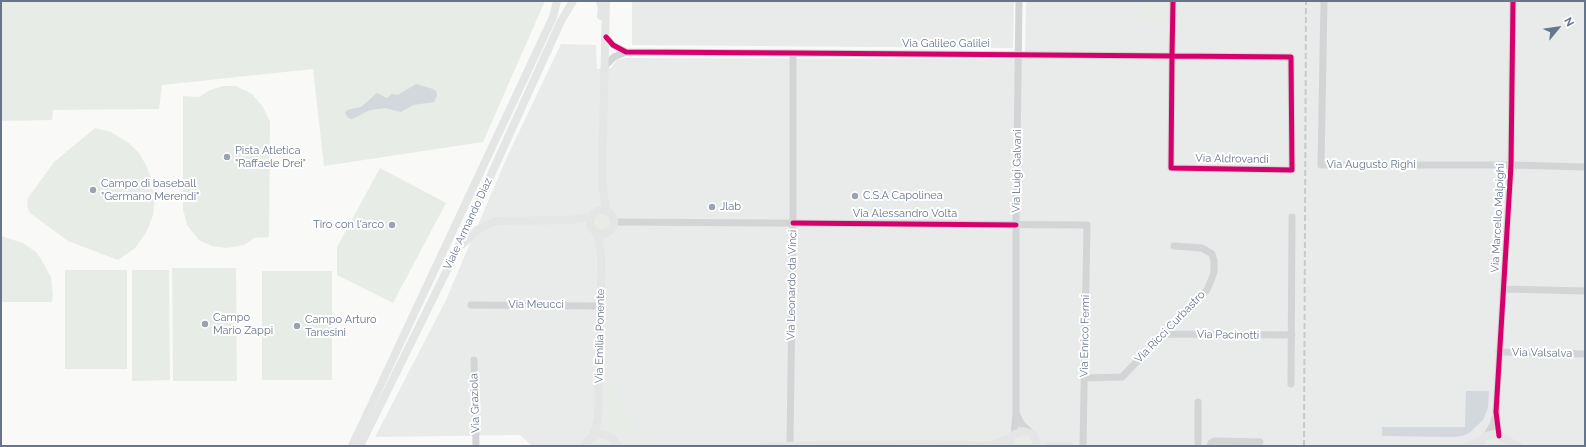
<!DOCTYPE html>
<style>
body{margin:0}
#map{position:relative;width:1586px;height:447px;overflow:hidden;background:#f9f9f8;font-family:Raleway,sans-serif}
canvas{display:block}
.frame{position:absolute;inset:0;border:2px solid #67758a;pointer-events:none}
.north{position:absolute;left:1538px;top:8px;width:40px;height:40px;-webkit-text-stroke:3px #fff;paint-order:stroke;rotate:61deg;font-size:11px;font-weight:700;line-height:16px;text-align:center;color:#67758a}
.north::after{content:'';display:block;margin:auto;width:14px;height:18px;background:#67758a;clip-path:polygon(50% 0,100% 100%,50% 72%,0 100%)}
</style>
<div id="map">
<canvas width="1586" height="447"></canvas>
<div class="frame"></div>
<div class="north">N</div>
</div>
<script>
const ctx = document.querySelector('canvas').getContext('2d');
ctx.lineJoin = 'round';
function fill(path, color) { ctx.fillStyle = color; ctx.fill(path, 'evenodd'); }
const shape = rows => new Path2D(rows.map(r => 'M' + r).join(''));
function stroke(path, color, width, dash) { ctx.strokeStyle = color; ctx.lineWidth = width; ctx.lineCap = dash ? 'butt' : 'round'; ctx.setLineDash(dash || []); ctx.stroke(path); }
function write(font, color, halo, rows, align = 'center') {
  ctx.font = font + ' Raleway,sans-serif'; ctx.lineWidth = 4; ctx.setLineDash([]); ctx.textBaseline = 'middle'; ctx.strokeStyle = halo; ctx.fillStyle = color; for (const [text, x, y, turn = 0] of rows) {
    ctx.save(); ctx.translate(x, y); ctx.rotate((+turn || 0) * Math.PI / 180); ctx.textAlign = isNaN(turn) ? turn : align; if (halo) ctx.strokeText(text, 0, 0); ctx.fillText(text, 0, 0); ctx.restore();
  }
}
const built = shape([
 [632,1,1014,1,1013,48,632,45],
 [1026,1,1585,1,1585,446,532,446,520,435,375,437,445,302,507,157,561,44,596,45,597,69,611,68,617,60,626,58,1025,59]
]);
const green = shape([
 [1,1,545,1,483,142,324,166,313,69,162,85,159,109,53,110,52,120,1,121],
 [1139,1,1169,1,1168,21,1140,20],
 [223,86,236,86,252,94,263,107,270,122,269,237,254,238,244,245,226,248,212,246,199,240,187,225,183,209,183,96,199,97,210,90],
 [95,128,111,132,129,143,139,153,147,167,153,183,155,199,153,215,147,231,135,248,118,260,68,241,30,213,27,206,28,198,54,162],
 [380,168,446,203,393,303,337,275,337,247],
 '595 223a7 7 0 1 1 14 0a7 7 0 1 1-14 0Z',
 [1,236,23,243,36,252,41,259,51,277,53,294,52,302,1,302],
 [172,268,236,268,237,381,173,381],
 [65,270,127,270,127,369,65,369],
 [132,270,169,270,170,380,132,381],
 [262,271,332,271,332,380,262,380],
 [608,379,615,380,614,399,623,400,623,413,631,413,631,438,648,438,648,444,634,444,632,441,623,438,607,425],
 [796,427,798,427,801,432,868,432,867,427,873,427,877,434,877,437,875,440,798,439,795,437],
 [890,428,897,428,900,432,993,432,992,429,1000,429,1004,430,1008,434,997,441,989,441,887,440,886,433],
 [1019,435,1027,435,1031,438,1033,446,1014,446,1015,439],
 [1491,437,1500,440,1503,446,1482,446,1485,439],
 [598,439,606,440,613,446,590,446]
]);
const water = shape([
 [416,84,433,89,436,91,437,95,434,102,413,105,401,112,385,108,370,110,352,119,348,118,345,113,347,110,361,107,377,93,387,98,392,94,398,95],
 [1466,391,1489,391,1488,408,1483,420,1469,433,1462,436,1453,437,1382,436,1382,427,1465,427]
]);
const minor = shape([
 [1324,1,1321,165,1511,165,1585,167],
 [606,37,613,45,626,52,793,53,1172,56,1291,57,1292,170,1171,168,1172,56,1173,1],
 [606,65,614,57,626,52],
 [614,222,1087,225,1083,446],
 [1504,289,1585,291],
 [471,305,600,306],
 [1164,334,1292,335],
 [1499,352,1585,354],
 [474,360,476,446],
 [1085,378,1122,377,1207,290,1212,278,1214,272,1214,261,1212,254,1202,248,1174,246],
 [1291,384,1292,217],
 [1016,413,1022,425,1030,432],
 [1014,435,1016,413,1016,225,1019,1],
 [1486,436,1493,425,1495,418],
 [1499,436,1496,412,1511,165,1513,1],
 [790,445,793,223,793,53],
 [1198,446,1198,402],
 [1210,446,1211,443,1215,441,1260,442]
]);
const major = shape([
 [600,1,602,7,601,16],
 '590 222a12 12 0 1 1 24 0a12 12 0 1 1-24 0Z',
 [606,211,602,181,606,1],
 [463,244,477,230,496,221,570,220,590,217],
 [593,436,598,419,601,274,601,253,597,234],
 [352,446,553,17,557,1],
 [360,446,454,256,561,21,573,1],
 [585,446,589,439,599,434,609,436,613,439,618,446],
 [764,446,924,444,990,446],
 [989,446,1011,438],
 [1010,446,1010,441,1013,435,1023,431,1033,434,1036,441,1037,446],
 [1048,446,1069,446],
 [1467,446,1481,441],
 [1480,446,1483,438,1486,436,1495,434,1518,446]
]);
const rail = shape([
 [1304,446,1306,1]
]);
const cycleway = shape([
 [606,37,613,45,626,52,793,53,1172,56,1291,57,1292,170,1171,168,1172,56,1173,1],
 [793,223,1016,225],
 [1499,436,1496,412,1511,165,1513,1]
]);
const markers = [
 [227,157,4,"#9aa3b0"],
 [93,190,4,"#9aa3b0"],
 [855,196,4,"#9aa3b0"],
 [712,207,4,"#9aa3b0"],
 [392,225,4,"#9aa3b0"],
 [205,324,4,"#9aa3b0"],
 [297,326,4,"#9aa3b0"]
];
const streetNames = [
 ["Via Galileo Galilei",946,44],
 ["Via Aldrovandi",1232,159,1],
 ["Via Augusto Righi",1371,165],
 ["Via Luigi Galvani",1017,171,-89],
 ["Via Alessandro Volta",905,214],
 ["Via Marcello Malpighi",1498,218,-87],
 ["Viale Armando Diaz",468,224,-65],
 ["Via Leonardo da Vinci",792,285,-89],
 ["Via Meucci",536,305],
 ["Via Ricci Curbastro",1170,327,-46],
 ["Via Pacinotti",1228,335,1],
 ["Via Emilia Ponente",600,336,-89],
 ["Via Enrico Fermi",1085,336,-89],
 ["Via Valsalva",1542,353,1],
 ["Via Graziola",475,403,-92]
];
const poiNames = [
 ["Pista Atletica",235,151],
 ["\"Raffaele Drei\"",235,164],
 ["Campo di baseball",101,184],
 ["\"Germano Merendi\"",101,197],
 ["C.S.A Capolinea",863,196],
 ["Jlab",720,207],
 ["Tiro con l'arco",384,225,"right"],
 ["Campo",213,318],
 ["Mario Zappi",213,331],
 ["Campo Arturo",305,320],
 ["Tanesini",305,333]
];
fill(built, '#e9eaea');
fill(green, '#e8ece6');
fill(water, '#d2d8dc');
stroke(minor, '#d3d4d5', 7);
stroke(major, '#e4e5e5', 8);
stroke(rail, '#c9c9cb', 2, [6, 3]);
stroke(cycleway, '#d6006c', 5);
for (const [x, y, r, color] of markers) { const dot = new Path2D(); dot.arc(x, y, r, 0, 2 * Math.PI); ctx.fillStyle = color; ctx.fill(dot); stroke(dot, '#fff', 1.5); }
write('11px', '#67758a', '#fff', streetNames);
write('11px', '#67758a', '#fff', poiNames, 'left');
</script>
